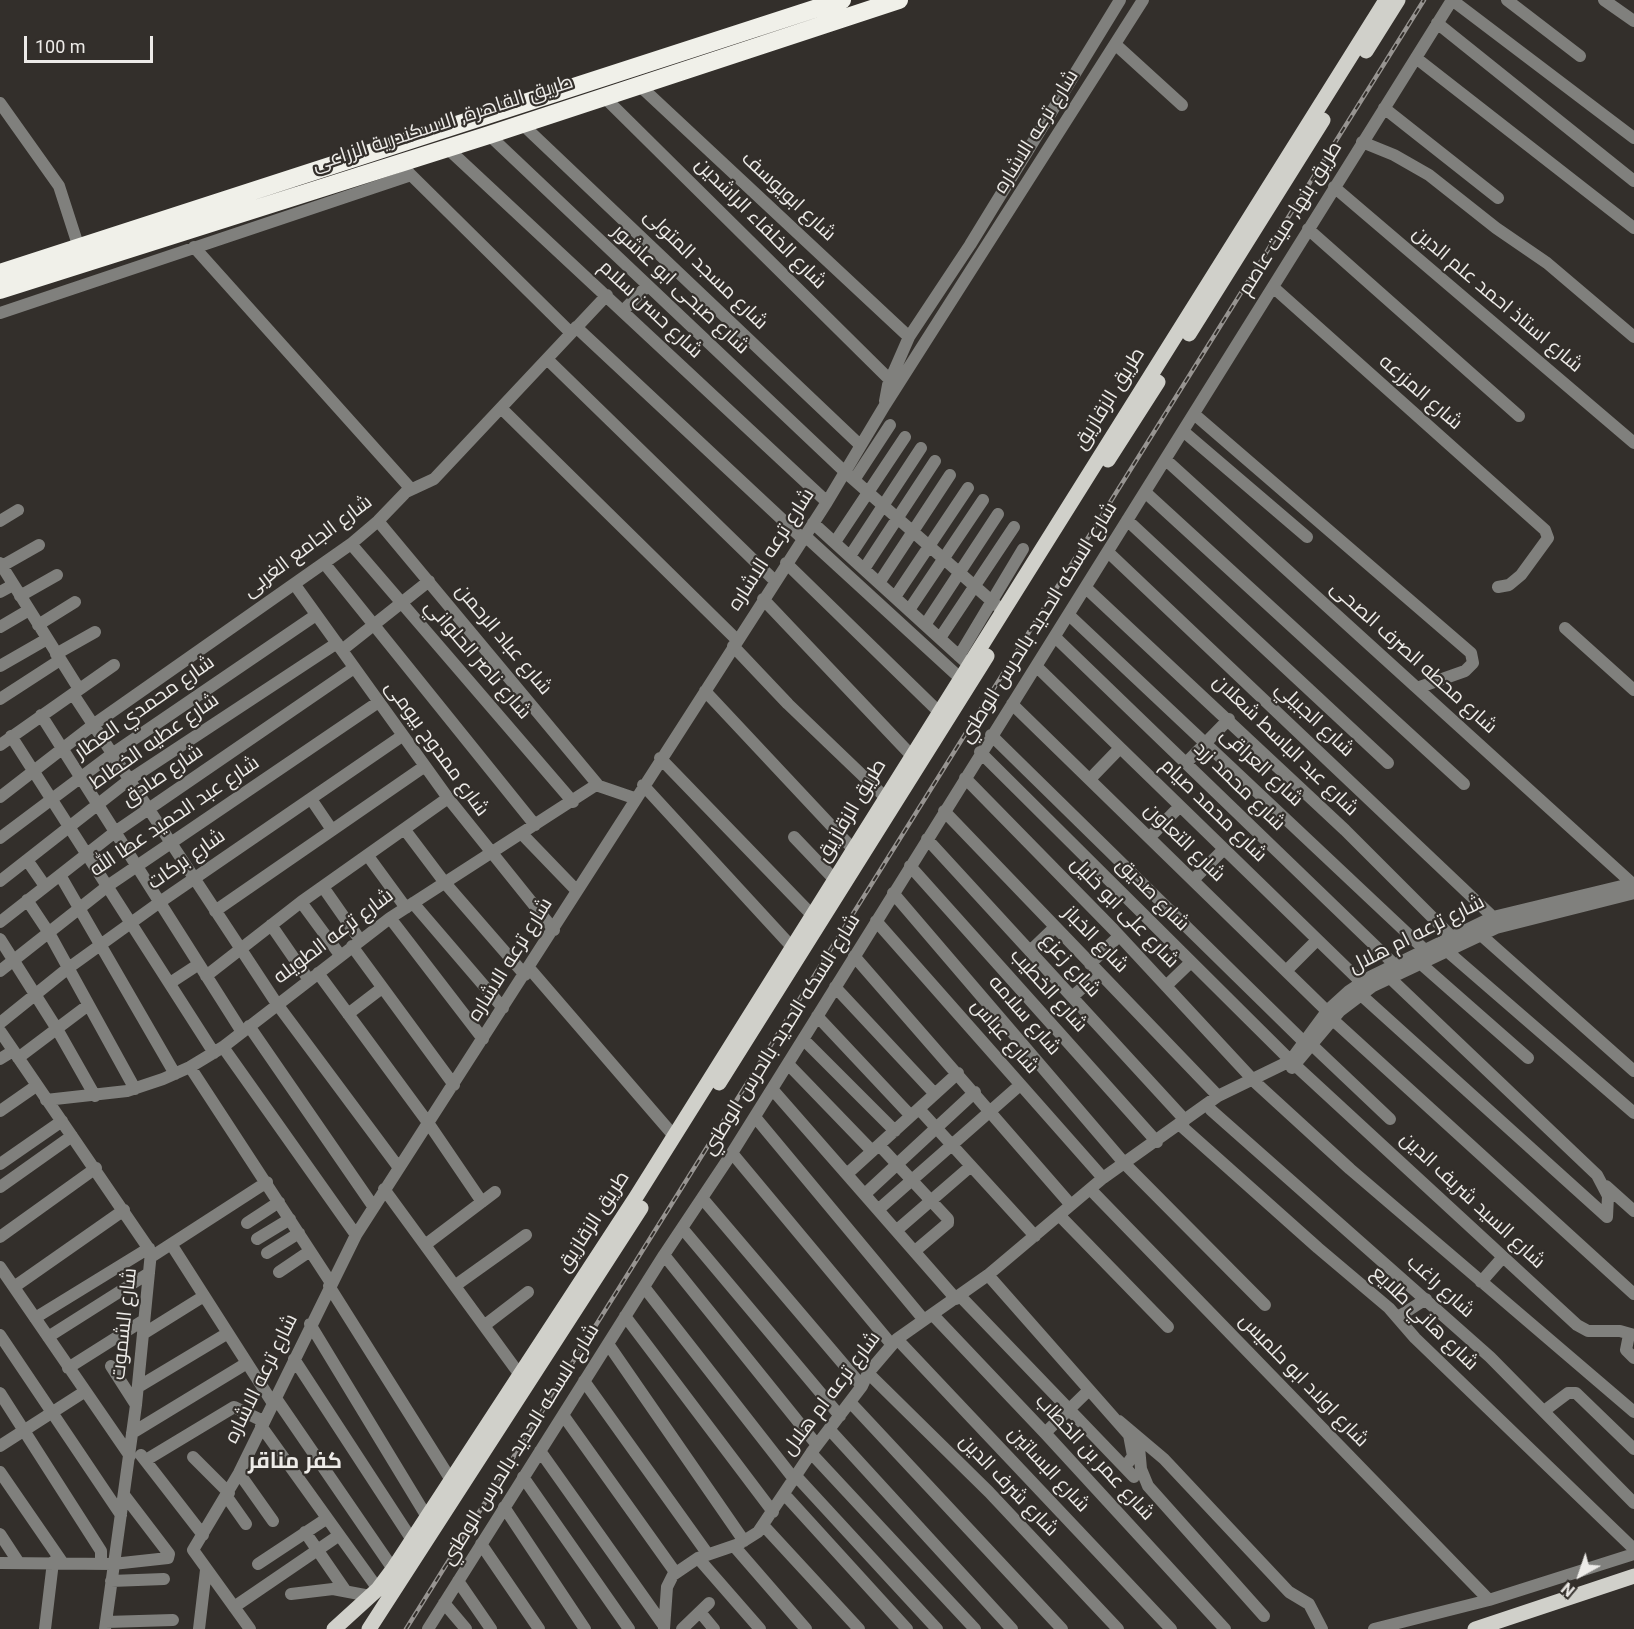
<!DOCTYPE html>
<meta charset="utf-8">
<style>
body{margin:0}
#map{position:relative;width:1634px;height:1629px;overflow:hidden;background:#332f2b;font-family:Roboto,sans-serif}
canvas{display:block}
.north{position:absolute;left:1550px;top:1545px;width:60px;height:60px;-webkit-text-stroke:4px #332f2b;paint-order:stroke;rotate:220deg;font-size:16px;font-weight:700;line-height:24px;text-align:center;color:#edebe8}
.north::after{content:'';display:block;margin:auto;width:21px;height:27px;background:#edebe8;clip-path:polygon(50% 0,100% 100%,50% 72%,0 100%)}
.scale{position:absolute;left:24px;top:36px;width:129px;height:27px;box-sizing:border-box;border:3px solid #edebe8;border-top:0;padding-left:8px;font-size:18px;line-height:21px;white-space:nowrap;color:#edebe8;-webkit-text-stroke:4px #332f2b;paint-order:stroke}
</style>
<div id="map">
<canvas width="1634" height="1629"></canvas>
<div class="north">N</div>
<div class="scale">100 m</div>
</div>
<script>
const ctx = document.querySelector('canvas').getContext('2d');
ctx.lineJoin = 'round';
const shape = rows => new Path2D(rows.map(r => 'M' + r).join(''));
function stroke(path, color, width, dash) { ctx.strokeStyle = color; ctx.lineWidth = width; ctx.lineCap = dash ? 'butt' : 'round'; ctx.setLineDash(dash || []); ctx.stroke(path); }
function write(font, color, halo, rows, align = 'center') {
  ctx.font = font + ' Roboto,Cairo,sans-serif'; ctx.lineWidth = 4.5; ctx.setLineDash([]); ctx.textBaseline = 'middle'; ctx.strokeStyle = halo; ctx.fillStyle = color; for (const [text, x, y, turn = 0] of rows) {
    ctx.save(); ctx.translate(x, y); ctx.rotate((+turn || 0) * Math.PI / 180); ctx.textAlign = isNaN(turn) ? turn : align; if (halo) ctx.strokeText(text, 0, 0); ctx.fillText(text, 0, 0); ctx.restore();
  }
}
const minor = shape([
 [1452,0,1634,138],
 [1507,0,1580,56],
 [1604,0,1634,21],
 [1437,23,1634,181],
 [1115,44,1182,105],
 [1416,58,1634,228],
 [639,85,909,337],
 [603,96,890,380],
 [0,103,59,186,79,248],
 [1384,108,1498,198],
 [522,124,860,445],
 [489,135,845,472,1003,611],
 [1362,142,1394,155,1429,175,1496,228,1547,263,1634,337],
 [446,147,827,502],
 [411,175,571,333],
 [1334,187,1634,443],
 [1308,229,1519,416],
 [194,247,411,489],
 [1273,287,1545,530,1548,538,1521,575,1509,585,1498,587],
 [623,311,647,286],
 [0,313,411,175,399,162],
 [576,327,802,538],
 [547,359,774,580],
 [885,401,888,385,909,337,970,245,1120,0],
 [501,408,737,640],
 [1194,414,1471,653,1473,663,1465,671,1417,688],
 [1183,431,1307,537],
 [1166,460,1634,885],
 [854,480,890,425],
 [1145,492,1464,784],
 [1127,520,1388,763],
 [0,521,18,510],
 [378,521,598,785],
 [813,523,969,665],
 [804,535,960,678],
 [835,542,905,437],
 [351,544,573,802],
 [1108,552,1493,917],
 [850,556,921,448],
 [0,563,79,689],
 [324,563,535,825],
 [786,563,939,712],
 [2,566,39,545],
 [864,569,935,461],
 [879,583,950,475],
 [295,585,448,798,554,930],
 [1086,588,1345,830,1452,937],
 [0,592,13,585],
 [20,596,57,575],
 [895,597,968,488],
 [763,599,911,755],
 [909,610,983,500],
 [1069,615,1426,951],
 [38,625,75,602],
 [925,625,998,514],
 [0,627,29,610],
 [1565,628,1634,690],
 [1055,637,1395,965],
 [940,638,1014,527],
 [733,646,788,704,885,797],
 [342,650,429,581],
 [56,654,95,632],
 [959,656,1023,549],
 [0,666,47,639],
 [1037,667,1361,982],
 [705,691,854,850],
 [73,694,277,1004,399,1168],
 [0,699,60,660],
 [1012,704,1331,1015],
 [41,715,242,1032],
 [991,735,1304,1042],
 [11,736,214,1053],
 [0,745,114,665],
 [980,752,1296,1066,1577,1325,1588,1331,1620,1331,1634,1335],
 [660,758,812,915],
 [1186,763,1229,719],
 [965,778,1114,930,1256,1083,1350,1169,1634,1412],
 [1090,779,1120,748],
 [643,785,792,947],
 [0,797,93,725,351,544,378,521,406,492,434,479,607,295],
 [311,799,332,830],
 [944,811,1218,1096],
 [405,830,445,883,525,975],
 [522,834,577,891],
 [794,837,835,880],
 [1150,837,1180,806],
 [0,838,112,754,316,615],
 [927,839,1185,1120],
 [368,856,406,908],
 [27,860,45,886],
 [910,866,1157,1142],
 [60,875,175,1074],
 [1194,879,1224,849],
 [0,881,129,780,337,643],
 [323,887,360,940],
 [893,893,1125,1164,1265,1305],
 [27,900,49,933,135,1089],
 [301,902,340,955],
 [413,903,503,1008],
 [215,911,425,766],
 [390,918,483,1039],
 [876,921,1103,1178],
 [0,922,115,832,354,668],
 [271,925,309,980],
 [1481,935,1634,1071],
 [0,939,57,1029,95,1096],
 [352,946,454,1085],
 [1030,951,1055,927],
 [1447,951,1634,1113],
 [854,956,1071,1205],
 [1420,963,1528,1058],
 [1090,964,1119,936],
 [529,968,674,1136],
 [0,971,109,885,377,703],
 [1286,971,1317,940],
 [318,973,429,1124,482,1202],
 [206,976,301,902,448,798],
 [1390,978,1597,1175,1608,1196,1607,1217],
 [170,983,199,964],
 [1166,986,1191,962],
 [835,987,935,1094],
 [1360,994,1607,1217],
 [1072,997,1099,973],
 [348,1014,382,988],
 [817,1016,911,1116],
 [1332,1019,1634,1294],
 [0,1023,67,969,160,902,402,736],
 [249,1026,373,1206],
 [0,1031,151,1252,136,1405,105,1629],
 [803,1039,895,1131],
 [1313,1046,1390,1119],
 [223,1047,356,1235],
 [18,1058,87,1006],
 [0,1059,13,1051],
 [788,1064,872,1151],
 [190,1067,331,1283],
 [1292,1068,1340,1011,1373,986,1496,928,1634,893],
 [772,1089,956,1299],
 [46,1100,127,1091,163,1079,190,1067,223,1047,390,918,596,785,634,798],
 [919,1109,1035,1236],
 [1211,1110,1490,1357,1634,1503],
 [0,1111,36,1086],
 [755,1117,924,1320],
 [1179,1124,1318,1248,1389,1308,1415,1338,1634,1549],
 [879,1145,948,1219,948,1223,915,1251],
 [732,1153,892,1345],
 [0,1164,62,1121],
 [847,1174,958,1073],
 [1606,1186,1634,1211],
 [0,1187,72,1136],
 [384,1189,520,1375],
 [1090,1189,1489,1600],
 [865,1194,975,1092],
 [702,1198,862,1386],
 [879,1209,1020,1085],
 [1059,1215,1168,1327],
 [247,1223,279,1202],
 [682,1228,840,1416],
 [897,1230,971,1166],
 [0,1237,96,1168],
 [257,1239,290,1219],
 [171,1244,272,1402],
 [425,1245,495,1192],
 [267,1253,299,1233],
 [664,1255,817,1445],
 [151,1257,267,1182],
 [0,1267,130,1456],
 [279,1272,310,1251],
 [988,1275,1129,1435,1133,1456,1125,1467],
 [1481,1282,1503,1257],
 [456,1285,526,1235],
 [329,1286,451,1480],
 [14,1287,124,1210],
 [644,1287,794,1479],
 [960,1296,1134,1477],
 [933,1315,1045,1433,1225,1629],
 [625,1316,773,1512],
 [1398,1317,1426,1299],
 [35,1318,149,1248],
 [310,1324,427,1517],
 [485,1325,528,1292],
 [143,1334,204,1296],
 [0,1335,121,1515],
 [1629,1335,1626,1350,1634,1358],
 [48,1337,149,1273],
 [897,1339,1171,1629],
 [608,1344,744,1541],
 [294,1359,412,1540],
 [111,1366,136,1405],
 [68,1368,144,1320],
 [868,1373,989,1492,1118,1629],
 [584,1381,707,1553],
 [138,1387,228,1333],
 [0,1393,101,1551,101,1564],
 [275,1397,393,1569],
 [850,1402,1062,1629],
 [1544,1411,1568,1393,1576,1393,1634,1449],
 [563,1415,675,1572],
 [1119,1421,1164,1459,1289,1592,1309,1604,1322,1629],
 [261,1426,378,1589],
 [829,1429,1012,1629],
 [132,1433,247,1363],
 [1045,1433,1089,1390],
 [0,1446,84,1392],
 [1139,1447,1141,1469,1148,1486,1264,1616],
 [540,1451,664,1626],
 [811,1453,975,1629],
 [141,1455,203,1535],
 [193,1457,229,1493],
 [146,1460,234,1407,263,1421],
 [0,1472,62,1562],
 [239,1473,273,1521],
 [796,1476,937,1629],
 [523,1477,629,1629],
 [785,1495,907,1629],
 [227,1497,246,1524],
 [504,1507,585,1629],
 [763,1525,859,1629],
 [305,1532,345,1590],
 [0,1534,19,1563],
 [481,1544,539,1629],
 [734,1546,806,1629],
 [698,1558,760,1629],
 [0,1563,113,1564,168,1558,169,1554,124,1495],
 [258,1564,326,1519],
 [111,1581,164,1579],
 [458,1581,491,1629],
 [291,1594,333,1589,370,1596],
 [444,1603,466,1629],
 [234,1607,338,1536],
 [700,1612,714,1629],
 [106,1622,173,1620],
 [45,1629,53,1562],
 [199,1629,206,1570],
 [250,1629,193,1550,239,1473,356,1235,827,502,885,405,1143,0],
 [428,1629,664,1255,732,1153,1452,0],
 [664,1629,667,1587,673,1575,698,1558,739,1544,758,1532,811,1453,862,1386,868,1373,897,1339,988,1275,1103,1178,1218,1096,1290,1061,1327,1011,1349,991,1370,977,1493,917,1634,883],
 [682,1629,709,1603],
 [1374,1629,1489,1600,1634,1554]
]);
const major = shape([
 [1366,51,1398,0],
 [1189,334,1323,120],
 [1108,460,1158,382],
 [719,1083,987,656],
 [334,1629,378,1589,393,1569,636,1197,1386,0],
 [369,1629,641,1208],
 [1475,1629,1634,1576]
]);
const highway = shape([
 [0,273,842,0],
 [0,290,489,135,899,0]
]);
const rail = shape([
 [406,1629,1424,0]
]);
const streetNames = [
 ["طريق القاهرة, الاسكندرية الزراعى",443,124,-18],
 ["شارع ترعه الاشاره",1037,132,-58],
 ["شارع ابويوسف",788,197,43],
 ["طريق بنها, ميت عاصم",1291,219,-58],
 ["شارع الخلفاء الراشدين",760,224,45],
 ["شارع مسجد المتولى",705,270,44],
 ["شارع صبحى ابو عاشور",680,290,43],
 ["شارع استاذ احمد علم الدين",1497,300,40],
 ["شارع حسن سلام",650,310,43],
 ["شارع المزرعه",1420,393,41],
 ["طريق الزقازيق",1110,399,-58],
 ["شارع الجامع الغربى",308,547,-37],
 ["شارع ترعه الاشاره",772,550,-57],
 ["شارع السكه الحديد بالحرس الوطني",1039,623,-58],
 ["شارع عباد الرحمن",503,640,50],
 ["شارع محطه الصرف الصحى",1413,658,42],
 ["شارع ناصر الحلواني",477,660,49],
 ["شارع محمدي العطار",145,708,-35],
 ["شارع الجبيلي",1314,720,43],
 ["شارع عطيه الخطاط",155,742,-35],
 ["شارع عبد الباسط شعلان",1285,746,44],
 ["شارع ممدوح بيومى",436,749,54],
 ["شارع العراقى",1261,768,43],
 ["شارع صادق",163,776,-34],
 ["شارع محمد زرد",1239,787,44],
 ["طريق الزقازيق",852,811,-59],
 ["شارع محمد صيام",1213,811,44],
 ["شارع عبد الحميد عطا الله",175,817,-34],
 ["شارع التعاون",1184,843,44],
 ["شارع بركات",187,860,-35],
 ["شارع صديق",1152,895,45],
 ["شارع على ابو خليل",1124,913,46],
 ["شارع ترعه ام هلال",1417,935,-27],
 ["شارع ترعه الطويله",334,937,-37],
 ["شارع الخباز",1095,940,46],
 ["شارع ترعه الاشاره",511,960,-58],
 ["شارع زعزع",1070,966,48],
 ["شارع الخطيب",1048,991,48],
 ["شارع سلامه",1024,1016,49],
 ["شارع السكه الحديد بالحرس الوطني",782,1035,-58],
 ["شارع عباس",1004,1037,49],
 ["شارع السيد شريف الدين",1472,1201,43],
 ["طريق الزقازيق",594,1222,-57],
 ["شارع راغب",1440,1287,42],
 ["شارع هاني طلايع",1424,1319,44],
 ["شارع الشموت",125,1324,-84],
 ["شارع ترعه الاشاره",262,1379,-64],
 ["شارع اولاد ابو حلميس",1303,1381,46],
 ["شارع ترعه ام هلال",832,1394,-53],
 ["شارع السكه الحديد بالحرس الوطني",521,1445,-58],
 ["شارع عمر بن الخطاب",1094,1458,47],
 ["شارع البساتين",1048,1470,47],
 ["شارع شرف الدين",1008,1486,46]
];
const quarterNames = [
 ["كفر مناقر",295,1462]
];
stroke(minor, '#80807d', 12);
stroke(major, '#d0d0ca', 15);
stroke(highway, '#f0f0e9', 18);
stroke(rail, '#979491', 4.5);
stroke(rail, '#332f2b', 2, [7]);
write('20px', '#edebe8', '#332f2b', streetNames);
write('bold 22px', '#edebe8', '#332f2b', quarterNames);
</script>
